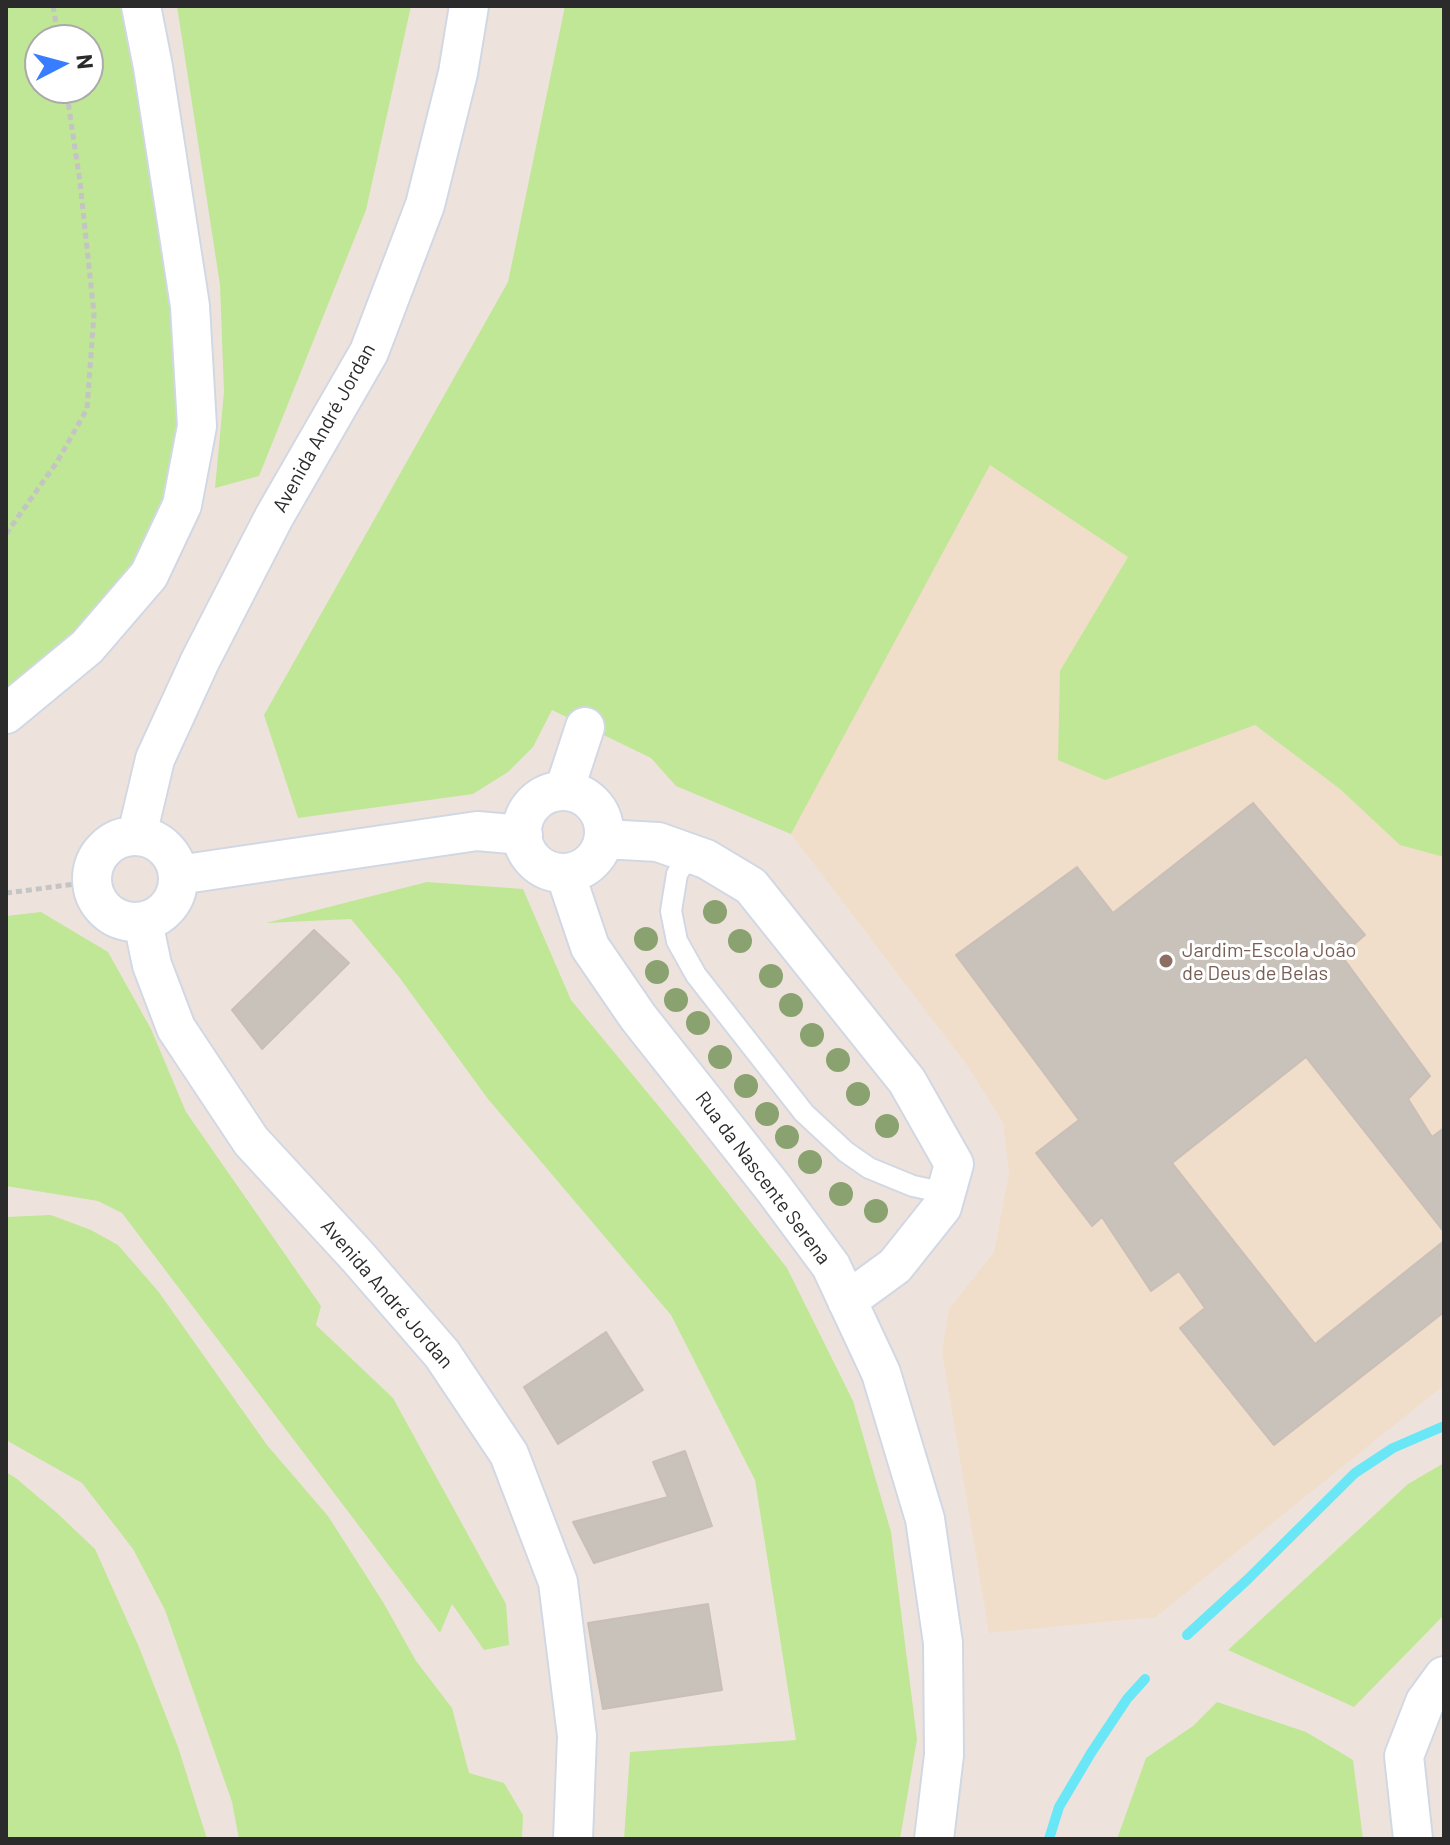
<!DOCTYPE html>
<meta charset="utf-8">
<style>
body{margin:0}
#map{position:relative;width:1450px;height:1845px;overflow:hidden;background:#eee3dc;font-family:Barlow,sans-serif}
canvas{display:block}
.frame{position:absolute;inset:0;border:8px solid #2b2b2b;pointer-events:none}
.north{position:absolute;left:24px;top:24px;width:80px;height:80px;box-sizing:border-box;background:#fff;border:2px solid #aaa;border-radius:50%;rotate:84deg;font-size:22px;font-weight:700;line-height:32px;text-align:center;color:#2b2b2b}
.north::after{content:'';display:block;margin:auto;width:28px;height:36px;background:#387dff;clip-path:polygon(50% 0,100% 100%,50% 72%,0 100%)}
</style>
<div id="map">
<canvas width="1450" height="1845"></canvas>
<div class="frame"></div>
<div class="north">N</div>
</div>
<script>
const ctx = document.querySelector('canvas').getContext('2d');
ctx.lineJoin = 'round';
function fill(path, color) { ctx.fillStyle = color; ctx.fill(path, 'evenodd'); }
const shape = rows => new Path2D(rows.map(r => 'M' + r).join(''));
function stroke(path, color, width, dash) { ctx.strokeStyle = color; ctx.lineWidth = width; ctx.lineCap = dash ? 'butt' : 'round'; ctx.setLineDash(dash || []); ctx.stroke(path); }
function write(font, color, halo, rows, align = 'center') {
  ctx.font = font + ' Barlow,sans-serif'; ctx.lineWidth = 6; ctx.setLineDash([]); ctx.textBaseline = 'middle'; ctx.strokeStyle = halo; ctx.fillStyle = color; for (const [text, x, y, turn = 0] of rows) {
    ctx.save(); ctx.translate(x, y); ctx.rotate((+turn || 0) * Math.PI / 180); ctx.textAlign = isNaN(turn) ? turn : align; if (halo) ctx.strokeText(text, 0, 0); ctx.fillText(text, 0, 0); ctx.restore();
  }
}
const education = shape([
 [989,464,1128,557,1104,600,1187,749,1255,725,1340,789,1400,844,1444,857,1444,1385,1156,1617,989,1633,942,1352,949,1309,994,1252,1009,1173,1003,1123,967,1065,791,834]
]);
const green = shape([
 [6,6,125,6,190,421,141,570,6,699],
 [40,40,88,40,88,88,40,88],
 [177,6,411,6,366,210,259,476,215,488,224,392,220,285],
 [565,6,1444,6,1444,857,1400,845,1340,789,1255,725,1105,780,1058,760,1060,671,1128,557,990,465,791,834,676,786,651,758,552,710,533,747,508,772,473,794,298,818,264,715,508,282],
 [427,882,523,889,571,1000,680,1132,787,1268,853,1401,891,1532,917,1739,900,1839,624,1839,630,1752,796,1740,755,1480,671,1315,488,1099,399,977,351,919,266,923],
 [41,912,108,952,151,1029,186,1112,321,1306,316,1325,393,1398,506,1604,509,1645,484,1650,452,1604,440,1633,122,1213,98,1201,6,1186,6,916],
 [51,1215,91,1230,118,1245,158,1291,267,1445,328,1516,383,1602,416,1661,452,1708,469,1773,504,1783,523,1815,522,1839,239,1839,232,1802,165,1610,133,1549,82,1483,6,1440,6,1217],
 [1444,1463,1444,1615,1354,1707,1228,1650,1408,1484],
 [6,1472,17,1479,57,1513,95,1549,139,1647,178,1747,207,1839,6,1839],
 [1217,1702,1306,1732,1353,1760,1363,1839,1117,1839,1146,1758,1193,1726]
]);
const stream = shape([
 [1187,1635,1247,1580,1355,1473,1393,1448,1444,1426],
 [1049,1839,1059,1807,1091,1753,1127,1699,1145,1679]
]);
const building = shape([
 [1253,803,1365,935,1341,955,1430,1076,1408,1099,1432,1137,1444,1128,1444,1232,1306,1057,1172,1163,1315,1344,1444,1241,1444,1312,1274,1445,1180,1328,1205,1308,1179,1271,1151,1291,1102,1217,1092,1226,1036,1153,1079,1120,956,955,1077,867,1113,913,1253,803],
 [314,930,349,963,262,1049,232,1010,314,930],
 [606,1332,643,1390,558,1444,524,1387,606,1332],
 [685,1451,712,1526,594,1563,573,1522,668,1497,653,1462,685,1451],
 [708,1604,722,1690,603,1709,588,1623,708,1604]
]);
const path = shape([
 [53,6,59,40],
 [6,534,57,462,87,409,94,314,80,182,66,88],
 [6,893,91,882]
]);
const lane = shape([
 [690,853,677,874,671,911,677,941,696,975,804,1113,846,1152,869,1168,913,1186,946,1193]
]);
const street = shape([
 [6,714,87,647,149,575,182,505,197,426,190,306,153,67,141,6],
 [564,791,585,727],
 '522 832a41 41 0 1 1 82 0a41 41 0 1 1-82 0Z',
 [137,835,155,759,200,661,274,517,369,352,425,205,458,73,469,6],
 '92 879a43 43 0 1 1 86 0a43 43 0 1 1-86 0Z',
 [604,839,658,842,706,859,751,886,907,1081,954,1164,942,1207,895,1266,847,1301],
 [565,873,590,947,638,1017,774,1189,831,1266,881,1373,925,1519,943,1643,944,1755,934,1839],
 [178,875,477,831,523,835],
 [143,922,152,965,176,1028,251,1141,357,1256,442,1354,509,1454,558,1582,577,1736,573,1839],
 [1413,1839,1404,1756,1425,1702,1444,1676]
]);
const trees = [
 [715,912],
 [646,939],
 [740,941],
 [657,972],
 [771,976],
 [676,1000],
 [791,1005],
 [698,1023],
 [812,1035],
 [720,1057],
 [838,1060],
 [746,1086],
 [858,1094],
 [767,1114],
 [887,1126],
 [787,1137],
 [810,1162],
 [841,1194],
 [876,1211]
];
const markers = [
 [1166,961,8,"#8d6e63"]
];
const streetNames = [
 ["Avenida André Jordan",324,428,-61],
 ["Rua da Nascente Serena",763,1178,53],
 ["Avenida André Jordan",387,1294,49]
];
const educationNames = [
 ["Jardim-Escola João",1182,950],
 ["de Deus de Belas",1182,973]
];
fill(education, '#f0decb');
fill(green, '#bfe795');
stroke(stream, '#69e7f6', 10);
fill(building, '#c9c2bb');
stroke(building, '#c9bfb6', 2);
stroke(lane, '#d1d8e4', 24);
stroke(street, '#d1d8e4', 42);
stroke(path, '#c4c4c4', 5, [6, 4]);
stroke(lane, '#fff', 20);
stroke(street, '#fff', 38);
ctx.fillStyle = '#89a26f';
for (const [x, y] of trees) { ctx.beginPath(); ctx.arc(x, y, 12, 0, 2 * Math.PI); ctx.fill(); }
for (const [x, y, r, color] of markers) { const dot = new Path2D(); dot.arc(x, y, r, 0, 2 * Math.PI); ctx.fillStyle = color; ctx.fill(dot); stroke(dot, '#fff', 3); }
write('20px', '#2b2b2b', '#fff', streetNames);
write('20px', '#785e54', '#fff', educationNames, 'left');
</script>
